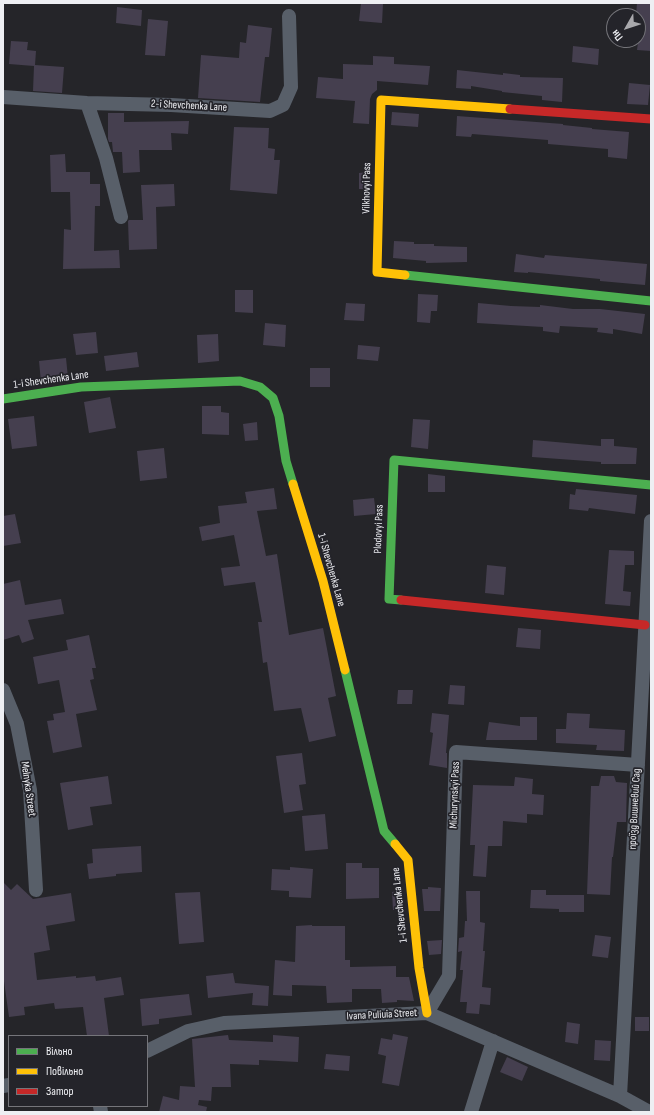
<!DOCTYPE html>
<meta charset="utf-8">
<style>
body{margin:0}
#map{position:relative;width:654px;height:1115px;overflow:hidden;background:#252529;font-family:"Sofia Sans Condensed",sans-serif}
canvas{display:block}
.frame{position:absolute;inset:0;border:4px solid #eeeff3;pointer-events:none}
.legend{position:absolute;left:8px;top:1035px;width:140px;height:72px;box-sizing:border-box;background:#24242a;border:1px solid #75757a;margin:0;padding:5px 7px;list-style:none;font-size:12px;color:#eeeff3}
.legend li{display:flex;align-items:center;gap:8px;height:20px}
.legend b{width:20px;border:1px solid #75757a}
.north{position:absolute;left:606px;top:8px;width:40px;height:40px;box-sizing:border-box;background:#24242a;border:1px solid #75757a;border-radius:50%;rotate:231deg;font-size:11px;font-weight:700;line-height:16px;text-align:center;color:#eeeff3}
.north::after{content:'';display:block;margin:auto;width:14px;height:18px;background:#a8a8ac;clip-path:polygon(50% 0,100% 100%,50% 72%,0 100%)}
</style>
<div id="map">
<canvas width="654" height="1115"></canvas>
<div class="frame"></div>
<ul class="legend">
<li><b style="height:5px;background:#4caf50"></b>Вільно</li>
<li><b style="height:5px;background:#ffc107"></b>Повільно</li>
<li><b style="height:5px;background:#c62828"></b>Затор</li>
</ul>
<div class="north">Пн</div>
</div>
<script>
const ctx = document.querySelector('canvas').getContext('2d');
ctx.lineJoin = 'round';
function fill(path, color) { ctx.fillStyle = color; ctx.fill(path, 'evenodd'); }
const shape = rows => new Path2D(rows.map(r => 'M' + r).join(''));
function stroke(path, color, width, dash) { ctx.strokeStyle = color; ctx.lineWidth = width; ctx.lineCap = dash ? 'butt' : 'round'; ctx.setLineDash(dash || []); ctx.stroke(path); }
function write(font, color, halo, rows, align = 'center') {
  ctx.font = font + ' "Sofia Sans Condensed",sans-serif'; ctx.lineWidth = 3.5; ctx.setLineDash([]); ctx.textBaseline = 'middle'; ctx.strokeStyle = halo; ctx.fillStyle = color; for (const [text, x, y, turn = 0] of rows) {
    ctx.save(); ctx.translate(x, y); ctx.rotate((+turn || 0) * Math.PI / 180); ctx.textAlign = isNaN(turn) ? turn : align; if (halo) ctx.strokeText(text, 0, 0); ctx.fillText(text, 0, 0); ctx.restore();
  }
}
const building = shape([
 [361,3,383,4,382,23,359,21],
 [637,3,651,3,651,51,637,50,641,20,638,19,638,16,636,16],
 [117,7,142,10,141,26,116,23],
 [148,19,168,21,165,56,145,55],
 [248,25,272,28,269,57,265,57,260,102,198,98,201,55,239,58,240,42,246,43],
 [11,41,28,42,27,50,36,51,35,65,64,67,62,93,33,91,34,66,9,64],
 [573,46,599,49,598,65,572,62],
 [373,56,394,57,394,64,430,66,428,85,377,81,377,90,372,94,370,99,369,124,353,123,355,101,316,98,318,77,343,79,343,64,373,65],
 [457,70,503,75,503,73,520,75,520,77,563,78,562,102,542,100,542,96,502,92,502,91,471,86,471,89,456,88],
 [629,83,650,85,648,105,627,104],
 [392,112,419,114,418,127,391,125],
 [108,113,124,113,124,122,189,121,188,134,171,133,172,150,139,150,140,172,123,173,122,152,113,152,112,142,109,142,108,139],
 [457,116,563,124,563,125,592,128,592,129,629,132,627,159,608,157,608,149,548,144,548,140,472,134,471,137,456,136],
 [234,127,269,128,268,148,275,149,274,160,280,160,277,194,230,190],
 [65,154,66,172,90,172,90,184,100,184,100,206,95,206,94,251,119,250,120,268,63,269,64,229,71,230,70,192,51,192,50,155],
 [368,172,368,189,359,189,359,173],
 [174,184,175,206,156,207,157,249,129,250,128,221,129,220,143,220,141,185],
 [394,241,414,242,414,244,434,244,434,246,467,247,467,262,426,263,426,261,393,258],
 [516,254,544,258,545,255,647,264,645,285,600,281,600,279,528,272,528,273,514,272],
 [235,290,253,290,253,313,235,312],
 [418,294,438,295,437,311,431,311,430,323,417,322],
 [346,303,365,304,364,321,344,320],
 [478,303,511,306,540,307,540,305,573,309,600,309,645,314,642,334,613,329,613,334,597,332,598,328,560,326,559,333,543,331,543,327,477,323],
 [265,323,286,325,285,347,263,345],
 [96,332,98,353,76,355,73,334],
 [218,334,219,361,198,363,197,335],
 [358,345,380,347,378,361,357,359],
 [137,352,139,367,106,371,104,356],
 [66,358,68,378,41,382,39,361],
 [310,368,330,368,330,387,310,387],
 [110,397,116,428,89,433,84,402],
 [202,406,221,406,221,412,229,413,229,435,202,434],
 [34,416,37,446,12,449,8,419],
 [413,419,430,420,428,449,411,447],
 [257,422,258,440,245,441,243,424],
 [601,439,614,439,614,446,637,448,636,464,601,464,601,462,532,457,533,440,601,446],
 [164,448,167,478,140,481,137,451],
 [428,474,445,476,445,492,428,492],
 [274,488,277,509,257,511,266,556,277,554,289,635,323,628,336,696,328,698,336,736,309,742,301,708,274,711,267,662,263,663,258,622,262,622,255,582,224,586,221,568,240,566,234,535,202,541,199,527,220,523,218,506,247,503,245,492],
 [576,489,637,495,635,514,589,508,588,511,569,509,570,494,575,495],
 [374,498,376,514,354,516,353,500],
 [15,514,21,543,3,546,3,516],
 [609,550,634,551,634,565,625,565,623,591,631,592,630,606,605,604],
 [487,565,506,567,504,595,485,593],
 [20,580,25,605,61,599,64,614,28,620,34,639,22,643,19,635,3,640,3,584],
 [518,628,541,630,540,649,516,647],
 [89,635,96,668,92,668,94,679,90,680,97,710,76,714,82,747,53,753,47,721,54,720,53,714,65,712,59,680,38,684,33,657,68,650,66,640],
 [450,685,465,686,464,705,448,704],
 [398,690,413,690,412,704,397,704],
 [432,713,449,715,446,753,447,753,447,768,429,765,433,733,430,732],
 [567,713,590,714,589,728,625,730,624,751,596,750,597,745,556,743,556,729,566,729],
 [520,717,537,717,537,740,486,740,489,722,520,726],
 [302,753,306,784,299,785,303,810,284,813,276,756],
 [108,776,112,804,90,807,93,825,68,830,60,783],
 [601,776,614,776,616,782,627,783,626,822,617,822,613,857,612,857,610,895,587,894,591,786,599,786],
 [515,777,533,779,532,794,544,795,543,815,527,814,527,823,503,821,502,846,488,846,486,877,473,876,475,845,470,845,473,785,514,786],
 [325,814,328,849,305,851,302,816],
 [141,846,142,872,116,874,116,876,89,879,87,864,93,863,92,849],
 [346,863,362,863,362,868,379,868,379,898,346,899],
 [290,867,313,869,311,898,289,897,289,891,271,890,272,869,290,870],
 [3,882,11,890,17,884,33,899,71,893,75,921,46,926,50,950,34,953,37,980,76,976,76,978,95,976,96,981,121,977,124,995,104,998,109,1036,87,1036,83,1007,55,1009,54,1003,24,1007,25,1015,9,1017,3,974],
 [428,887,441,888,440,911,424,911,422,889,428,889],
 [531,890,546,890,546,895,584,895,584,912,559,912,559,909,530,908],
 [400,891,402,910,393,910,392,892],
 [466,891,480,891,480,922,485,923,483,951,485,951,482,987,491,988,490,1005,480,1004,479,1014,466,1013,467,1002,460,1002,463,970,460,970,462,951,458,952,459,938,464,937,465,921,467,921],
 [200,892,204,942,179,944,175,893],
 [312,925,312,926,345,926,345,960,350,960,350,967,396,966,396,977,409,977,414,1001,397,1000,397,1002,382,1003,381,989,352,989,352,1002,327,1003,326,986,292,985,292,996,273,995,275,960,295,962,296,926],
 [595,935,611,937,608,958,592,956],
 [442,940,441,954,429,955,427,941],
 [233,973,235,983,269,986,268,1006,252,1005,253,993,208,998,206,976],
 [189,994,192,1015,159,1019,159,1024,142,1026,140,999],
 [635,1017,649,1017,649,1031,635,1031],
 [567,1022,580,1024,578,1044,565,1042],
 [393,1034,408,1037,399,1086,382,1083,386,1056,378,1054,381,1038,392,1040],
 [228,1035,229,1040,273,1042,273,1035,299,1037,298,1062,259,1060,259,1065,230,1064,231,1087,212,1087,211,1101,199,1100,198,1105,207,1107,206,1112,159,1112,163,1096,179,1100,180,1086,195,1087,192,1039],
 [595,1040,611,1041,610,1061,594,1060],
 [326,1054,350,1056,349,1071,324,1069],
 [507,1057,528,1067,522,1081,500,1072]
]);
const street = shape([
 [3,97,87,103,171,105,270,111,283,105,291,87,289,16],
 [87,103,106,158,121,217],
 [3,690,17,724,30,790,36,890],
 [427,1013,449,976,456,752,638,765],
 [147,1051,188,1031,224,1023,427,1013,620,1096,649,1112],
 [3,1086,9,1085],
 [620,1096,651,521],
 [100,1106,101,1112],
 [471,1112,493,1041]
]);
const fast = shape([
 [405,275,651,301],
 [3,399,81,387,240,381,260,387,273,398,279,416,286,461,293,484],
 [401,600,389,599,394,460,651,485],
 [345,670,384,831,395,844]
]);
const slow = shape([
 [405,275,377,272,381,100,510,109],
 [293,484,323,581,345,670],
 [395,844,408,860,419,968,427,1013]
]);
const jam = shape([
 [510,109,651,119],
 [401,600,645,625]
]);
const streetNames = [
 ["2-i Shevchenka Lane",189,106,3],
 ["Vilkhovyi Pass",367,188,-89],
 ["1-i Shevchenka Lane",51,380,-8],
 ["Plodovyi Pass",379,529,-88],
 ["1-i Shevchenka Lane",331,570,74],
 ["Melnyka Street",28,789,82],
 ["Michurynskyi Pass",455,795,-88],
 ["проїзд Вишневий Сад",635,809,-87],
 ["1-i Shevchenka Lane",400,905,-96],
 ["Ivana Puliuia Street",382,1015,-3]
];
fill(building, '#453f4f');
stroke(street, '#585f69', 14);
stroke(fast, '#4caf50', 9);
stroke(slow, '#ffc107', 9);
stroke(jam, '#c62828', 9);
write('11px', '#eeeff3', '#24242a', streetNames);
</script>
